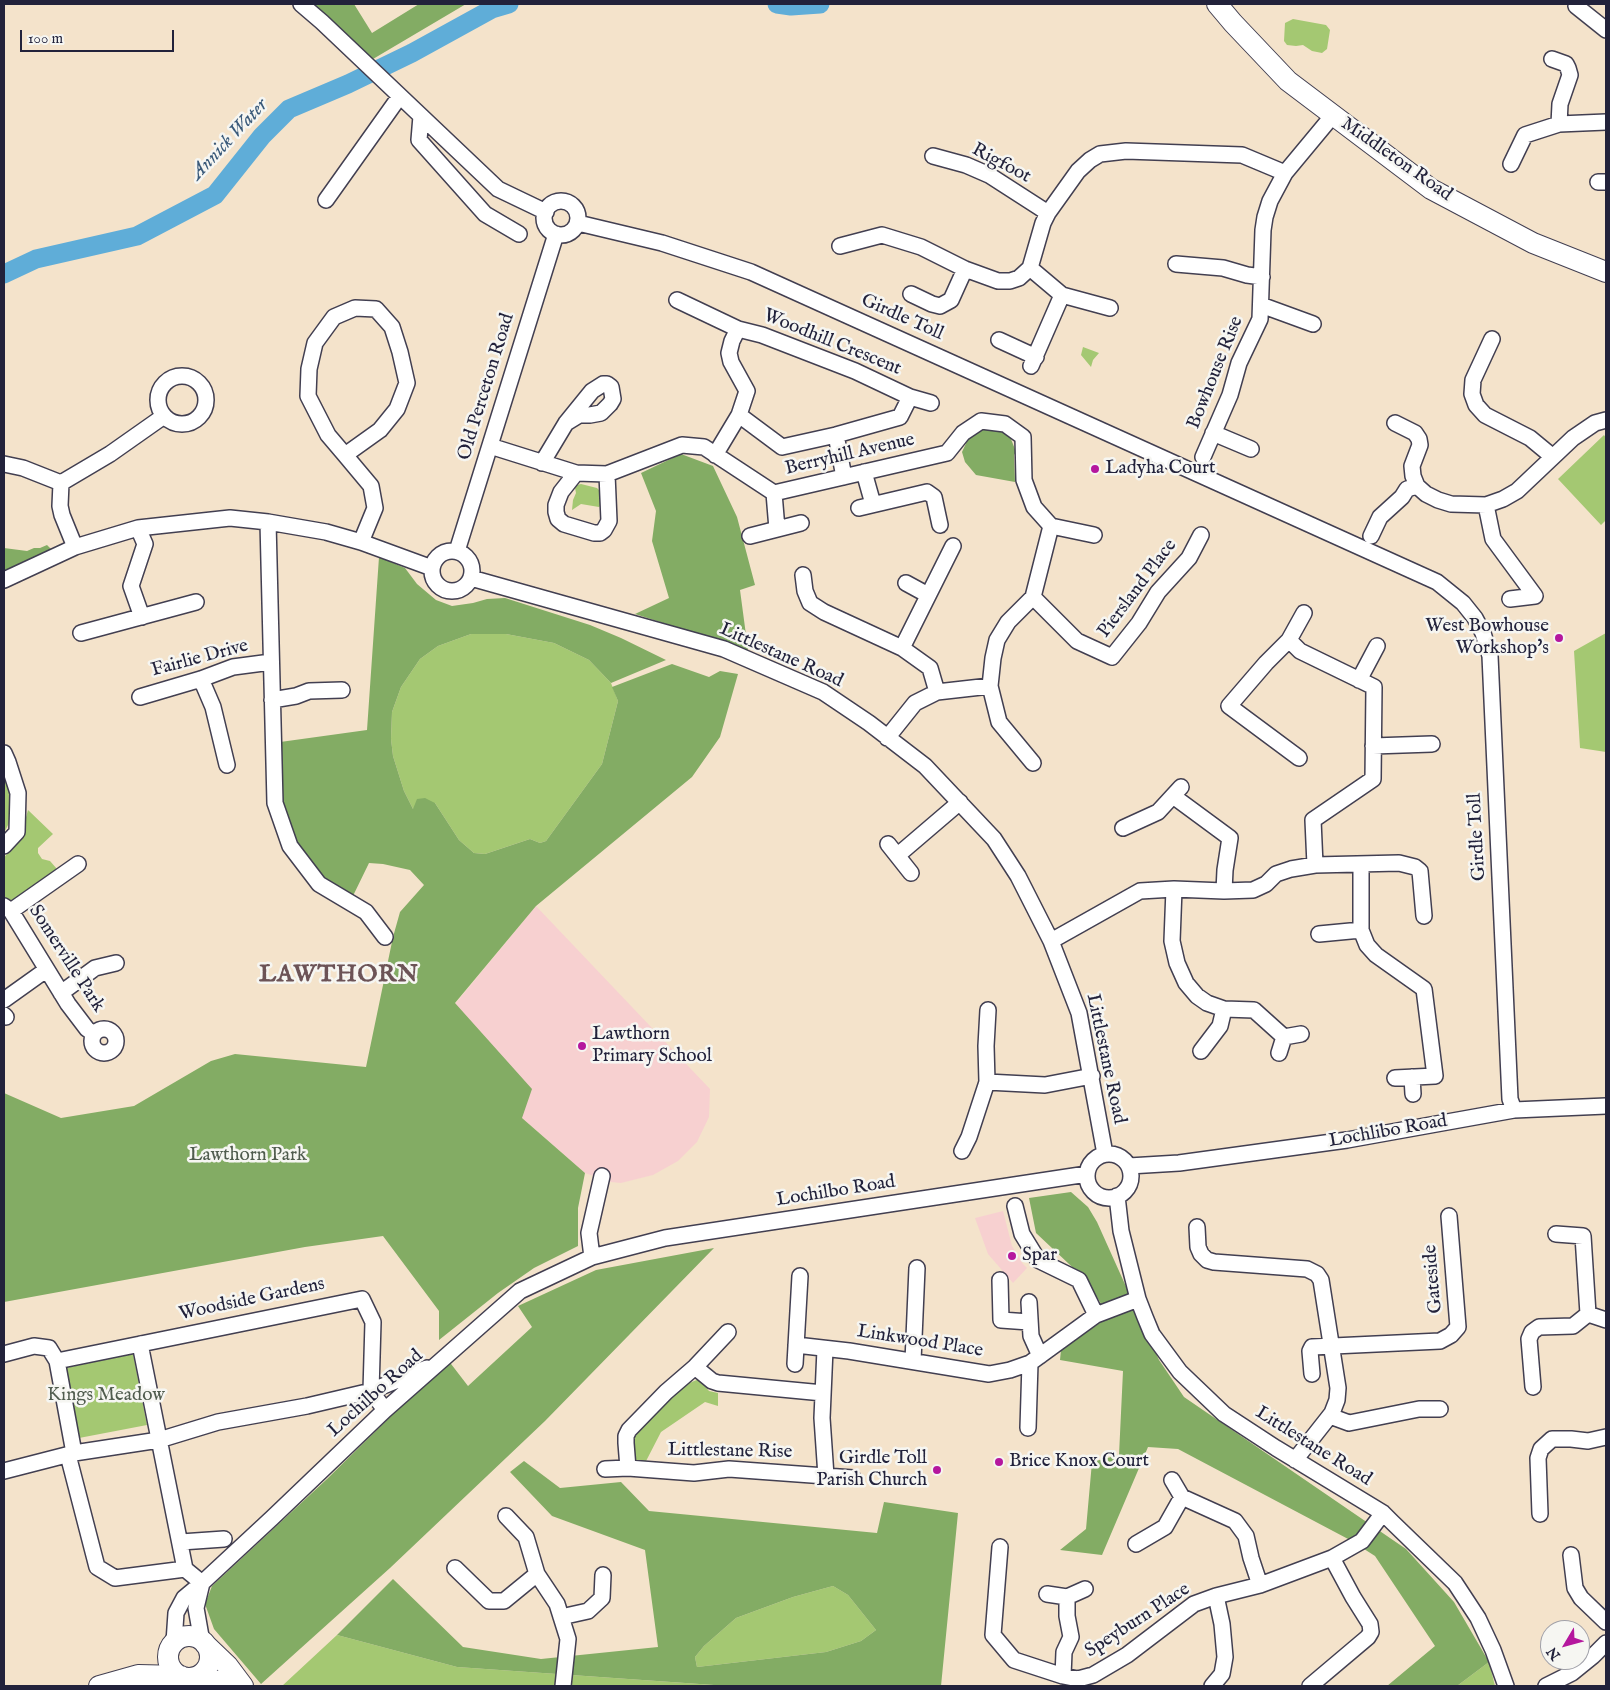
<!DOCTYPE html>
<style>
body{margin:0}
#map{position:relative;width:1610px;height:1690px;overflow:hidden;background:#f4e3cb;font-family:"IM FELL English",serif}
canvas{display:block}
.frame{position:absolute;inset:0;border:5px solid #22223b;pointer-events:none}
.north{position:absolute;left:1540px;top:1620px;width:50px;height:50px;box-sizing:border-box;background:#f6f6f2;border:1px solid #a1a1a9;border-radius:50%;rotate:233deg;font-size:14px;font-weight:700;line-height:20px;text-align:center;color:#22223b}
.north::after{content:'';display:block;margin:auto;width:18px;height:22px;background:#b5179e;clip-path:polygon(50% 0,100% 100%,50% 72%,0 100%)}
.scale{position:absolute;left:20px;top:30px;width:154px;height:22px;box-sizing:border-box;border:2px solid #22223b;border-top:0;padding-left:6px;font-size:15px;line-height:18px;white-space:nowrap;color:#22223b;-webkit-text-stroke:4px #f6f6f2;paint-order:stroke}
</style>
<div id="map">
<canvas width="1610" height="1690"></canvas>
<div class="frame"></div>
<div class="north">N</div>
<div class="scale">100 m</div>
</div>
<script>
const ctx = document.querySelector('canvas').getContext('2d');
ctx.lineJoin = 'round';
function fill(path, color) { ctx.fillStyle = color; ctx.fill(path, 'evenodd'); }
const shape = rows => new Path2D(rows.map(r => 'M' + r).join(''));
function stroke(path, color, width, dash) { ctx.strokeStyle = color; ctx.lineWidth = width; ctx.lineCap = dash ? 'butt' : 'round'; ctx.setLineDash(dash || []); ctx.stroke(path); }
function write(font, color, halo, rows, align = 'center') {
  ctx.font = font + ' "IM FELL English",serif'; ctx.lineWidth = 5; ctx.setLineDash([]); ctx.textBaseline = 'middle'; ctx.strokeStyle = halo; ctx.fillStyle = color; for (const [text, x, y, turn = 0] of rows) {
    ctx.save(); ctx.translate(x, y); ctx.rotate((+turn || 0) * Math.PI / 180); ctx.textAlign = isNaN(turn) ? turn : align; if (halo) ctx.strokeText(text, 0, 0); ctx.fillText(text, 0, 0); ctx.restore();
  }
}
const built = shape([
 [536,906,710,1089,709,1117,697,1142,678,1161,653,1175,621,1183,611,1182,585,1173,522,1118,455,1004],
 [1003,1211,1012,1246,1023,1264,1027,1268,1013,1283,988,1254,975,1218]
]);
const green = shape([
 [1293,19,1326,25,1330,30,1327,49,1322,53,1312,51,1303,45,1296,46,1287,45,1284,41,1285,23],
 [1083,347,1099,353,1093,360,1091,367,1081,355],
 [1604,435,1606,438,1606,520,1601,525,1558,479],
 [581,484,597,488,600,491,601,505,599,507,581,504,572,510,573,500,576,493,575,488,577,485],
 [1606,633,1606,752,1580,748,1574,651],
 [471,634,506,634,554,643,589,660,611,683,618,701,602,764,546,841,540,843,530,839,485,854,474,853,459,840,435,803,413,809,404,791,393,756,391,739,392,712,401,687,420,659,438,646],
 [4,768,12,790,11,819,4,833],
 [28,810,53,834,38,848,38,853,42,859,50,861,57,869,57,876,11,903,4,900,4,858,22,832],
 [133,1354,147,1425,79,1438,66,1368],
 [699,1379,709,1391,718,1393,718,1406,705,1402,661,1432,644,1465,635,1464,630,1439,681,1385,687,1384],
 [833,1586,848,1595,876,1630,861,1641,826,1652,697,1667,695,1657,704,1646,736,1618,793,1597],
 [337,1635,457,1667,728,1686,282,1686],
 [1489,1662,1495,1686,1457,1686]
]);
const forest = shape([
 [311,4,354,4,372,33,419,4,466,4,373,59],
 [986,426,998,428,1008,434,1011,439,1016,452,1014,455,1015,482,976,475,965,462,962,452,969,437],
 [681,454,713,466,737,517,755,585,740,590,748,650,635,614,669,598,652,541,656,511,641,473],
 [47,545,51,549,47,553,20,567,4,571,4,548,27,551,34,548,40,548],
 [379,557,405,568,417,584,436,600,452,606,473,603,487,599,505,598,590,625,621,638,666,660,611,683,589,660,554,643,506,634,471,634,438,646,420,659,401,687,392,712,391,739,393,756,404,791,413,809,417,799,425,798,435,803,459,840,474,853,485,854,530,839,540,843,546,841,602,764,618,701,612,687,672,664,709,677,720,671,738,674,720,737,692,777,536,906,455,1003,532,1089,522,1118,585,1173,578,1208,578,1246,534,1268,498,1293,439,1340,439,1311,383,1236,305,1247,4,1302,4,1093,61,1118,134,1106,211,1061,235,1054,366,1067,393,937,400,912,424,885,410,870,383,864,369,863,350,902,319,884,275,803,273,743,367,730],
 [1071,1192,1088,1207,1097,1222,1159,1360,1184,1397,1406,1549,1454,1602,1489,1662,1457,1686,1387,1686,1435,1646,1375,1556,1350,1540,1178,1449,1148,1447,1102,1555,1060,1550,1086,1529,1092,1462,1119,1455,1123,1371,1060,1360,1061,1350,1107,1318,1100,1302,1086,1280,1036,1233,1029,1198],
 [714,1248,545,1421,390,1568,261,1684,214,1629,205,1604,212,1586,327,1479,448,1360,468,1386,532,1327,518,1306,596,1270],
 [524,1461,560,1488,621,1482,649,1511,877,1533,884,1502,958,1513,941,1686,728,1686,457,1667,337,1635,393,1579,463,1647,541,1659,658,1647,645,1550,552,1516,510,1472],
 [833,1586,848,1595,876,1630,861,1641,826,1652,697,1667,695,1657,704,1646,736,1618,793,1597]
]);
const river = shape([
 [777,4,791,6,820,4],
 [4,274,36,259,137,236,215,195,262,136,289,109,348,84,412,53,492,9,509,4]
]);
const minor = shape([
 [301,4,322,22,498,189,546,212],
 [1576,6,1606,30],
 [1552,59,1566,64,1568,68,1570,75,1560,104,1559,124],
 [421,116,419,140,485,214,519,234],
 [933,156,966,165,989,175,1048,213],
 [1511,164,1525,135,1559,124,1606,122],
 [1598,182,1606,182],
 [326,200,400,96],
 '544 218a17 17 0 1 1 34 0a17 17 0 1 1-34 0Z',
 [578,223,662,243,751,272,1437,582,1463,603,1475,618,1483,633,1490,656,1510,1099,1514,1110],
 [840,246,882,235,921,247,965,269,998,281,1010,281,1019,278,1030,268,1043,223,1048,213,1078,171,1090,160,1100,154,1126,151,1242,155,1285,173],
 [1176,264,1223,268,1247,275,1262,277],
 [1030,268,1062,295,1031,366],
 [911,294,932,304,940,306,951,300,965,269],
 [1062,295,1110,308],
 [677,300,738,329,762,335,855,371,910,397,931,403],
 [1261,305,1313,324],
 [1492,339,1473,380,1472,394,1476,405,1485,415,1530,438,1553,457],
 [999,340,1036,357],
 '158 400a24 24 0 1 1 48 0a24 24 0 1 1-48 0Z',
 [739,415,782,447,836,435,900,417,910,397],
 [1395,423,1415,433,1419,439,1420,445,1412,466,1413,476,1417,486,1426,494,1438,500,1451,504,1486,505,1503,499,1517,491,1573,438,1595,423,1606,420],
 [1213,433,1251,449],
 [836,435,844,477],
 [490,446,576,473,607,474,682,445,704,447,774,493,947,453,963,433,981,421,1005,424,1023,437,1024,480,1034,507,1051,526,1094,535],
 [345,455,380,430,397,409,407,383,400,352,392,327,376,309,355,308,334,317,315,343,309,369,308,396,328,435,345,455,371,486,375,508,361,542],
 [715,455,739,415,747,391,731,362,729,353,732,341,738,329],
 [1203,457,1230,395,1239,363,1260,319,1263,230,1265,217,1270,201,1285,173,1334,114],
 [542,463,566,423,592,391,603,384,607,384,611,387,613,399,610,404,601,413,590,415,579,415,566,423],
 [4,464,23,468,61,483],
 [864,472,873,504],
 [576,473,561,492,556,505,556,512,558,519,564,524,594,533,600,533,604,530,609,521,607,474],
 [774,493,777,529],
 [1486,505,1493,539,1535,596,1510,599],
 [859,508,927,492,934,497,940,525],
 [268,522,275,803,290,846,319,884,366,912,385,937],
 [138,528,145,544,131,586,142,617],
 [750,536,801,523],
 [1371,536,1380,517,1402,497,1407,489,1417,486],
 [75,547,62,515,60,506,61,483,110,454,164,416],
 [457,551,556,234],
 '432 571a20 20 0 1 1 40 0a20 20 0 1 1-40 0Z',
 [803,575,805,591,810,603,824,612,902,648,930,668,937,692],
 [471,578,724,649,823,692,869,723,925,766,994,839,1018,876,1051,941,1079,1013,1105,1154],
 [4,580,75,547,138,528,230,518,268,522,326,532,361,542,432,568],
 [906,583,928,595],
 [1033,597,1077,641,1112,657,1139,623,1158,592,1189,558,1201,535],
 [81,633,196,602],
 [1289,640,1300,651,1374,687,1373,779,1313,820,1315,865],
 [902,648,953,546],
 [201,679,213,707,227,765],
 [1359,680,1377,646],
 [140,697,201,679,233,667,271,662],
 [272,700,296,696,309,691,342,690],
 [887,738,915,703,937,692,990,686],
 [1373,746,1432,744],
 [4,753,8,762,18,793,17,832,4,846],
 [1299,758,1229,706,1266,663,1289,640,1304,613],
 [1033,763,999,722,990,686,993,658,997,640,1008,622,1033,597,1051,526],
 [1173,796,1230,838,1225,870,1224,891],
 [1123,828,1158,812,1181,787],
 [888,844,911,873],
 [898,855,960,802],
 [1361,865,1361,930,1367,945,1376,955,1424,989,1435,1076,1395,1078],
 [1174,889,1172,941,1177,963,1186,983,1197,996,1207,1003,1224,1009,1254,1010,1284,1037,1279,1053],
 [4,906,11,911,68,1004,87,1029,94,1034],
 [11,911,78,864],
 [1319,934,1361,930],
 [1051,941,1140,891,1174,889,1224,891,1253,890,1266,884,1276,874,1291,869,1315,865,1399,863,1415,867,1420,871,1424,916],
 [61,993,95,968,116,963],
 [4,1000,46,970],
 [988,1010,986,1046,987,1082,1045,1085,1092,1076],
 [4,1015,6,1017],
 '92 1041a12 12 0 1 1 24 0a12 12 0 1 1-24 0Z',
 [1284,1037,1301,1034],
 [1201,1051,1220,1026,1224,1009],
 [1412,1077,1413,1094],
 [962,1151,969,1137,987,1082],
 '1087 1176a22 22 0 1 1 44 0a22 22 0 1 1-44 0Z',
 [1129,1166,1179,1163,1347,1140,1514,1110,1606,1106],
 [1117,1196,1121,1231,1138,1299,1145,1317,1152,1334,1180,1372,1224,1414,1276,1448,1383,1513,1392,1522,1455,1583,1478,1618,1493,1650,1506,1686],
 [1015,1206,1022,1234,1038,1260,1079,1280,1096,1315],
 [1197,1227,1198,1247,1201,1254,1207,1260,1214,1262,1307,1269,1317,1274,1321,1280,1338,1388,1337,1400,1332,1413,1295,1460],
 [1556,1234,1583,1236,1588,1314,1606,1320],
 [592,1257,589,1233,602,1176],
 [1000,1280,1001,1320,1029,1322],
 [1029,1302,1031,1336,1040,1356],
 [140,1344,185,1569,202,1583],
 [796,1345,849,1351,989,1374,1010,1370,1030,1363,1096,1315,1138,1299],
 [825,1349,822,1418,826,1476],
 [4,1354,34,1346,49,1348,57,1361,74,1453],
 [57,1361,362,1299,373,1322,371,1391,427,1368],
 [913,1361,917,1268],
 [795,1364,800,1276],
 [695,1367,712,1381,718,1383,823,1393],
 [1312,1374,1310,1351,1312,1347,1440,1341,1451,1335,1458,1327,1449,1216],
 [1533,1387,1529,1339,1532,1332,1539,1327,1573,1326,1588,1314],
 [1330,1416,1349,1423,1419,1409,1440,1409],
 [1028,1428,1030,1363],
 [68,1455,97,1567,115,1578,185,1569],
 [628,1468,626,1443,626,1436,629,1430,666,1392,695,1367,728,1332],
 [605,1469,628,1468,694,1473,729,1469,853,1478],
 [4,1471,74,1453,159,1440,218,1422,307,1406,371,1391,385,1410],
 [1172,1480,1182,1497,1235,1521,1246,1536,1251,1558,1260,1585],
 [1540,1514,1538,1458,1541,1449,1552,1439,1571,1439,1588,1441,1606,1437],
 [506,1516,526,1537,537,1574,557,1604,568,1639,563,1686],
 [181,1542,224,1539],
 [1136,1544,1165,1527,1182,1497],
 [1000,1547,993,1635,1014,1660,1063,1676,1078,1679,1093,1675,1127,1655,1194,1604,1216,1596,1260,1585,1332,1558,1362,1541,1383,1513],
 [1571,1555,1575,1588,1581,1598,1606,1622],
 [455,1568,489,1601,504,1601,537,1574],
 [202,1583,196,1608,202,1642],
 [1047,1594,1067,1597,1085,1589],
 [561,1617,588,1611,602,1598,603,1575],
 [174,1642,176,1613,184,1598,202,1583,272,1518,385,1410,520,1291,592,1257,665,1238,1087,1174],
 [1063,1676,1064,1652,1071,1637,1067,1616,1067,1597],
 [1212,1686,1222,1674,1225,1657,1222,1624,1216,1596],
 [1310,1686,1368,1637,1371,1632,1370,1624,1353,1597,1332,1558],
 [1546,1686,1572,1673,1593,1656,1606,1643]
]);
const major = shape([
 [1217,4,1233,23,1288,81,1431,189,1533,243,1606,272],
 '168 1657a21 21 0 1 1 42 0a21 21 0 1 1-42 0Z',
 [205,1644,228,1666,243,1686],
 [195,1677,225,1682,233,1686],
 [99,1686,138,1675,181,1676]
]);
const markers = [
 [1095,469,5,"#b5179e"],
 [1559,638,5,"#b5179e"],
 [582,1046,5,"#b5179e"],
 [1012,1256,5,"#b5179e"],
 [999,1462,5,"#b5179e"],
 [937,1470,5,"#b5179e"]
];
const streetNames = [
 ["Middleton Road",1396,160,35],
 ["Rigfoot",1001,164,28],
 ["Girdle Toll",902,318,24],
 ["Woodhill Crescent",832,343,22],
 ["Bowhouse Rise",1216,373,-68],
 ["Old Perceton Road",487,387,-73],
 ["Berryhill Avenue",850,455,-13],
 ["Piersland Place",1138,589,-53],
 ["Littlestane Road",781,656,24],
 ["Fairlie Drive",200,659,-15],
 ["Girdle Toll",1478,837,-93],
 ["Somerville Park",66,959,57],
 ["Littlestane Road",1105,1059,78],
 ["Lochlibo Road",1388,1132,-10],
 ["Lochilbo Road",836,1192,-9],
 ["Gateside",1434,1279,-95],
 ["Woodside Gardens",252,1300,-12],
 ["Linkwood Place",920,1342,9],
 ["Lochilbo Road",376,1394,-42],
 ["Littlestane Road",1313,1447,32],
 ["Littlestane Rise",730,1452,1],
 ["Speyburn Place",1138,1621,-33]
];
const poiNames = [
 ["Ladyha Court",1105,469],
 ["West Bowhouse",1549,627,"right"],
 ["Workshop's",1549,649,"right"],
 ["Lawthorn",592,1035],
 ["Primary School",592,1057],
 ["Spar",1022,1256],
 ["Girdle Toll",927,1459,"right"],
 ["Parish Church",927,1481,"right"],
 ["Brice Knox Court",1009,1462]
];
const parkNames = [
 ["Lawthorn Park",248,1156],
 ["Kings Meadow",106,1396]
];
const waterNames = [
 ["Annick Water",230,140,-47]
];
const districtNames = [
 ["LAWTHORN",339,976]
];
fill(built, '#f7d0d0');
fill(green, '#a4c872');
fill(forest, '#83ac64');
stroke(river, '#5fadd8', 19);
stroke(minor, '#423f51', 18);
stroke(major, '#423f51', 22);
stroke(minor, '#fff', 15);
stroke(major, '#fff', 20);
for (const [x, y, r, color] of markers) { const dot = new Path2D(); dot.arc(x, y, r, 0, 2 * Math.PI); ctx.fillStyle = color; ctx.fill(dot); stroke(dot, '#f6f6f2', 2); }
write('19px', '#22223b', '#f6f6f2', streetNames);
write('19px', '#22223b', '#f6f6f2', poiNames, 'left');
write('19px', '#505c4e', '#f6f6f2', parkNames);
write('italic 20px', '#3a5a7a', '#f6f6f2', waterNames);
ctx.letterSpacing = '1px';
write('bold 24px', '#6c5356', '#f6f6f2', districtNames);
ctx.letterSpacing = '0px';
</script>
